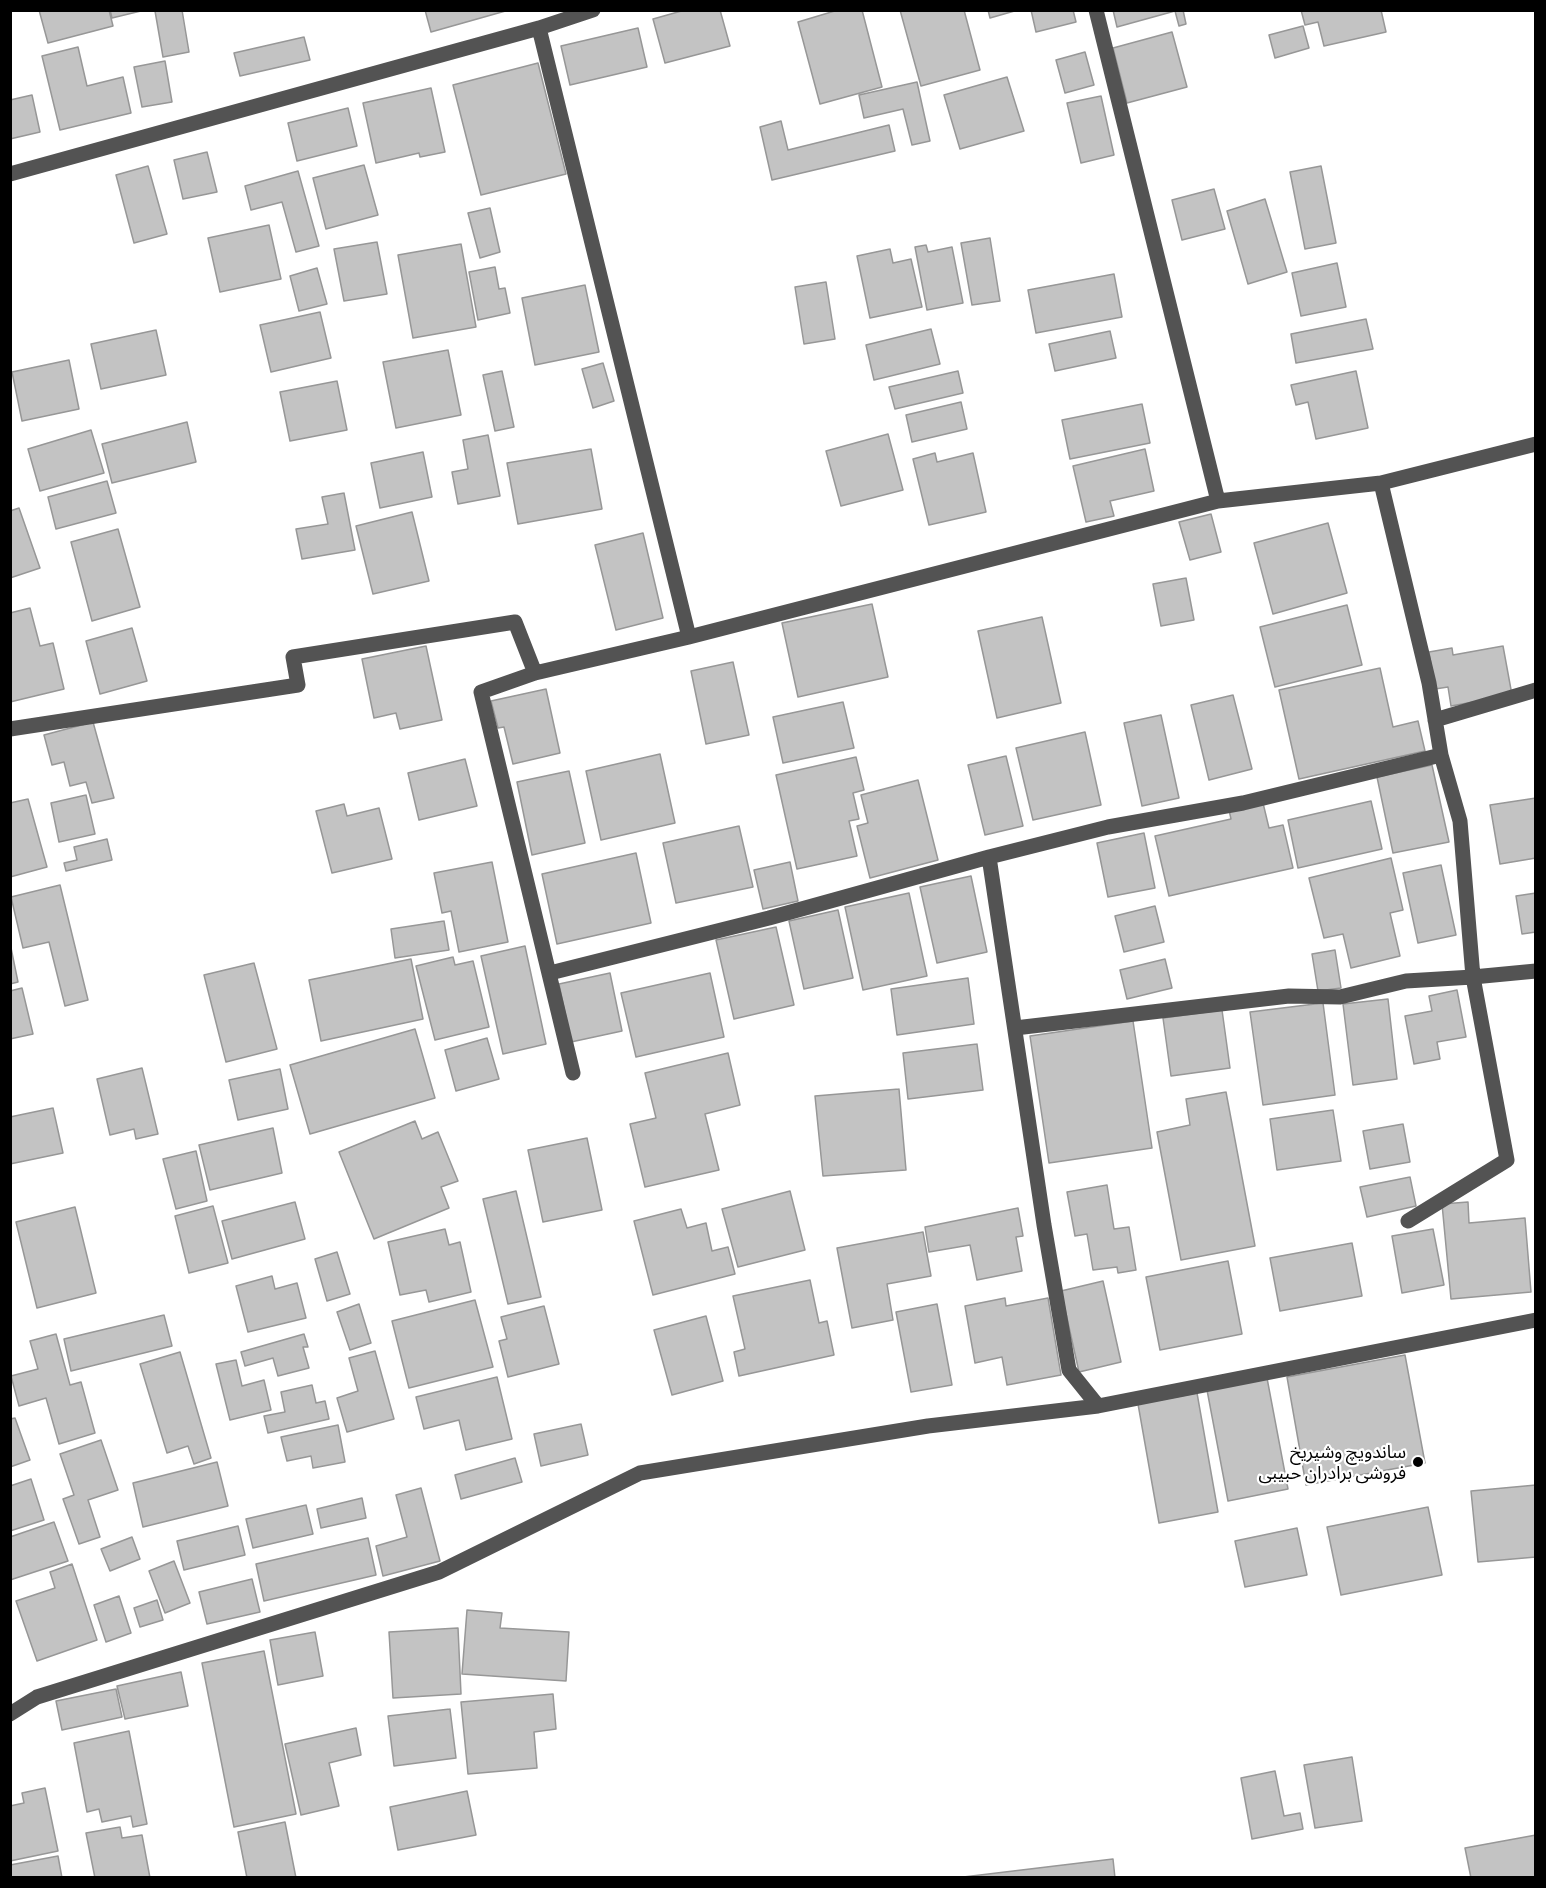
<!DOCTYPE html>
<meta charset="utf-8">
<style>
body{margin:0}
#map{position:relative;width:1546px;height:1888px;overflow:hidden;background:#fff;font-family:Commissioner,sans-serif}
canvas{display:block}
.frame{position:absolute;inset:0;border:12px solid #000;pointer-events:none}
</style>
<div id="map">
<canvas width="1546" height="1888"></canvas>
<div class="frame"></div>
</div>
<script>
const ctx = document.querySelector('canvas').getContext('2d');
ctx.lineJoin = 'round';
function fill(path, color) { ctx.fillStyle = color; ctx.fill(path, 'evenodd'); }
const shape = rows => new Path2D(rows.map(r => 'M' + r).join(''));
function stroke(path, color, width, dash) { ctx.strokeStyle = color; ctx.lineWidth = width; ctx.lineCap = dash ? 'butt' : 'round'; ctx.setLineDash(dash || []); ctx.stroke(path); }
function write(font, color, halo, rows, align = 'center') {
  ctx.font = font + ' Commissioner,"Noto Sans Arabic",sans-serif'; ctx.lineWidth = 4.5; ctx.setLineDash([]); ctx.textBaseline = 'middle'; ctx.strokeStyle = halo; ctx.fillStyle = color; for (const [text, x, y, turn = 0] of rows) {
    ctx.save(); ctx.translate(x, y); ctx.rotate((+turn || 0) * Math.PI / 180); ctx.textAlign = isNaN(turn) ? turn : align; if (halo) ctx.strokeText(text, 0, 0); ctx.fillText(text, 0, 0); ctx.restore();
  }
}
const building = shape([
 [39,10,109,10,113,26,48,43,39,10],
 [110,10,145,10,112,18,110,10],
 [160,10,182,10,189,52,163,57,155,11,160,10],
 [425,10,509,10,431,32,425,10],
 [685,10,720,10,730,46,665,63,653,19,685,10],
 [838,10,862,10,882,87,820,104,798,22,838,10],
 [900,10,964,10,980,70,921,86,900,10],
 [988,10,1018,10,990,18,988,10],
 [1031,10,1073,10,1076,22,1036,32,1031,10],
 [1113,10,1183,10,1186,24,1179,26,1175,11,1117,27,1113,10],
 [1301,10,1381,10,1386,32,1324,46,1318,22,1305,25,1301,10],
 [1303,26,1309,48,1275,58,1269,35,1303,26],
 [638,28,647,67,570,85,561,46,638,28],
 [1172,32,1187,87,1127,103,1113,48,1172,32],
 [304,37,310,60,240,76,234,53,304,37],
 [78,47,87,86,123,77,131,113,60,130,42,56,78,47],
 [1085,52,1094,85,1065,93,1056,60,1085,52],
 [165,61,172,102,142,107,134,67,165,61],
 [538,63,566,174,481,195,453,85,538,63],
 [1007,77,1024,131,960,149,944,95,1007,77],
 [917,82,930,141,912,145,903,109,864,118,859,95,917,82],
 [431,88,445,152,420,157,419,153,376,163,363,103,431,88],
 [32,95,40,132,10,139,10,100,32,95],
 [1101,96,1114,155,1081,163,1067,103,1101,96],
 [348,108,357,146,297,161,288,123,348,108],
 [781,121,788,150,889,125,895,151,772,180,760,127,781,121],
 [207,152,217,192,183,199,174,160,207,152],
 [364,165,378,215,326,229,313,178,364,165],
 [148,166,167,234,134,243,116,175,148,166],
 [1321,166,1336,243,1305,249,1290,172,1321,166],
 [298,171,319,246,296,252,282,202,251,210,245,186,298,171],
 [1214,189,1225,229,1182,240,1172,200,1214,189],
 [1265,199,1287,272,1248,284,1227,211,1265,199],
 [490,208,500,252,480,258,468,213,490,208],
 [269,225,281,279,220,292,208,238,269,225],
 [990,238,1000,301,972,305,961,243,990,238],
 [377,242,387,294,344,301,334,249,377,242],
 [461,244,476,327,413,338,398,255,461,244],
 [926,245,928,252,952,247,963,303,927,310,915,247,926,245],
 [890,249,893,263,911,259,922,307,870,318,857,256,890,249],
 [1337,263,1346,307,1301,316,1292,273,1337,263],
 [495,267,499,289,505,288,510,313,478,320,469,272,495,267],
 [317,268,327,304,299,311,290,276,317,268],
 [1114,274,1122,317,1036,333,1028,290,1114,274],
 [826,282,835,339,804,344,795,287,826,282],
 [585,285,599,352,535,365,522,298,585,285],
 [320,312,331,358,271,372,260,325,320,312],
 [1366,319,1373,349,1296,363,1291,334,1366,319],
 [931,329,940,364,874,380,866,345,931,329],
 [156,330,166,375,101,389,91,344,156,330],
 [1110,331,1116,358,1055,371,1049,344,1110,331],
 [448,350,461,415,396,428,383,362,448,350],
 [69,360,79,409,22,421,12,372,69,360],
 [603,363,614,401,593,408,582,369,603,363],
 [502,371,514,427,495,431,483,375,502,371],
 [958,371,963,393,895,409,889,387,958,371],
 [1356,371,1368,428,1316,439,1308,402,1296,405,1291,385,1356,371],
 [337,381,347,430,290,441,280,392,337,381],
 [961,402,967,429,912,442,906,415,961,402],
 [1142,404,1150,443,1070,459,1062,420,1142,404],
 [187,422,196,462,112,483,102,444,187,422],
 [91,430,104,473,40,491,28,449,91,430],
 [888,434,903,490,841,506,826,451,888,434],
 [488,435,500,496,458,504,452,472,468,469,463,440,488,435],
 [591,449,602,509,518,524,507,463,591,449],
 [1145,449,1154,491,1110,501,1114,516,1086,522,1073,466,1145,449],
 [423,452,432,497,380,508,371,463,423,452],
 [935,453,937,462,973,453,986,512,929,525,913,459,935,453],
 [107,481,116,513,56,529,48,497,107,481],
 [344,493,355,550,302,559,296,529,328,524,322,497,344,493],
 [19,508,40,568,10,578,10,511,19,508],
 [412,512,429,581,373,594,356,526,412,512],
 [1211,514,1221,552,1190,560,1179,522,1211,514],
 [1328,523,1347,593,1273,614,1254,543,1328,523],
 [118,529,140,607,92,621,71,542,118,529],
 [643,533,663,618,616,630,595,545,643,533],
 [1186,578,1194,620,1161,626,1153,584,1186,578],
 [872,604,888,677,798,697,782,623,872,604],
 [1347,605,1362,665,1275,687,1260,627,1347,605],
 [30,608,40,646,53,643,64,689,10,702,10,613,30,608],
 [1042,617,1061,703,997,718,978,631,1042,617],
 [132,628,147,681,100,694,86,641,132,628],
 [426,646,442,720,400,729,396,713,374,718,362,659,426,646],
 [1503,646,1512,695,1451,706,1448,687,1435,689,1429,652,1452,648,1453,655,1503,646],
 [733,662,749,735,706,744,691,671,733,662],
 [1380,668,1393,727,1418,721,1425,751,1299,779,1279,690,1380,668],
 [546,689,560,753,513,764,504,727,498,728,491,701,546,689],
 [1233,695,1252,769,1209,780,1191,705,1233,695],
 [843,702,854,748,783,763,773,717,843,702],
 [1161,715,1179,798,1142,806,1124,723,1161,715],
 [93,722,114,798,92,803,86,782,70,786,64,762,52,765,44,735,93,722],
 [1085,732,1101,805,1033,820,1016,748,1085,732],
 [660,754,675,823,601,840,586,771,660,754],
 [1006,756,1023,826,985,835,968,765,1006,756],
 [856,757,864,790,853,793,859,819,849,821,857,856,797,869,776,775,856,757],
 [465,759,477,806,419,820,408,773,465,759],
 [1432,765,1449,842,1393,853,1377,777,1432,765],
 [569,771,585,843,532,855,517,782,569,771],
 [918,780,938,860,870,878,857,826,868,823,861,795,918,780],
 [86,795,95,834,59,842,51,803,86,795],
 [1536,798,1536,858,1500,864,1490,805,1536,798],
 [28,799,47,867,10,877,10,803,28,799],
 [1371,801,1382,849,1298,868,1288,820,1371,801],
 [1263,803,1269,828,1283,825,1293,868,1169,896,1155,836,1231,819,1229,810,1263,803],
 [344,804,347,816,379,808,392,859,332,873,316,811,344,804],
 [739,826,753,887,676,903,663,843,739,826],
 [1144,833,1155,888,1108,897,1097,843,1144,833],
 [107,839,112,860,66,871,64,863,77,860,74,847,107,839],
 [636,853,651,923,557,944,542,874,636,853],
 [1391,858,1403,910,1390,913,1400,956,1351,968,1343,934,1324,938,1309,878,1391,858],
 [492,862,508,942,459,952,451,911,442,913,434,873,492,862],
 [790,862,798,901,763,909,754,870,790,862],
 [1441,865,1456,935,1418,943,1403,873,1441,865],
 [971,876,987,952,937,963,920,887,971,876],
 [60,885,88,1000,65,1006,49,942,23,948,11,897,60,885],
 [909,893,927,976,863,990,845,907,909,893],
 [1536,893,1536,932,1522,934,1516,896,1536,893],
 [1155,906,1164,942,1124,952,1115,916,1155,906],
 [838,910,853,978,804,989,789,921,838,910],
 [444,921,449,950,395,958,391,929,444,921],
 [776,927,794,1005,734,1019,716,940,776,927],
 [10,943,18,982,10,984,10,943],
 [525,946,546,1044,503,1054,481,956,525,946],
 [1335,950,1341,988,1318,991,1312,954,1335,950],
 [453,957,455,965,473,961,489,1027,435,1040,416,966,453,957],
 [411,959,423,1019,321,1041,309,980,411,959],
 [1165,959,1172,988,1127,999,1120,970,1165,959],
 [254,963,277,1049,226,1062,204,975,254,963],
 [610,973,622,1031,571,1042,559,984,610,973],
 [710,973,724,1037,636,1057,621,993,710,973],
 [968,978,974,1024,897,1035,891,989,968,978],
 [22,988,33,1034,10,1039,10,991,22,988],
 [1457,990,1466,1037,1437,1042,1440,1059,1414,1064,1405,1016,1432,1011,1429,996,1457,990],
 [1388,999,1397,1079,1353,1085,1343,1004,1388,999],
 [1323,1003,1335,1095,1263,1105,1250,1012,1323,1003],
 [1222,1010,1230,1068,1171,1076,1163,1018,1222,1010],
 [1133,1021,1152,1148,1049,1163,1030,1036,1133,1021],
 [415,1029,435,1098,310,1134,290,1065,415,1029],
 [487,1038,499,1079,456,1091,445,1050,487,1038],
 [977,1044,983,1090,908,1099,903,1053,977,1044],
 [728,1053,740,1105,705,1114,719,1170,645,1187,630,1124,656,1118,645,1073,728,1053],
 [142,1068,158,1134,136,1139,134,1129,110,1135,97,1079,142,1068],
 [280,1069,288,1109,238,1120,229,1080,280,1069],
 [899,1089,906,1170,823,1176,815,1096,899,1089],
 [1226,1092,1255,1246,1181,1260,1157,1132,1190,1125,1186,1099,1226,1092],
 [53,1108,63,1153,10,1164,10,1117,53,1108],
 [1333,1110,1341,1161,1277,1170,1270,1119,1333,1110],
 [415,1121,422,1139,438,1132,458,1181,441,1187,449,1208,374,1239,339,1152,415,1121],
 [1403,1124,1410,1162,1370,1169,1363,1131,1403,1124],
 [273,1128,282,1173,210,1190,199,1145,273,1128],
 [587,1138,602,1210,543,1222,528,1150,587,1138],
 [196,1151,207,1201,176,1209,163,1159,196,1151],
 [1410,1177,1416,1206,1367,1217,1360,1187,1410,1177],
 [1107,1185,1114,1229,1129,1227,1136,1270,1118,1273,1117,1267,1093,1270,1087,1234,1075,1236,1067,1192,1107,1185],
 [516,1191,541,1297,508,1304,483,1199,516,1191],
 [790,1191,805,1250,738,1267,722,1209,790,1191],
 [295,1202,305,1239,232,1259,222,1221,295,1202],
 [1468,1202,1469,1223,1525,1218,1531,1292,1451,1299,1442,1204,1468,1202],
 [213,1206,228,1263,189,1273,175,1216,213,1206],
 [75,1207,96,1293,37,1308,16,1222,75,1207],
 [1018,1208,1023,1236,1016,1237,1022,1271,977,1280,970,1245,929,1252,925,1227,1018,1208],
 [681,1209,687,1228,706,1223,712,1251,728,1247,735,1274,653,1295,634,1221,681,1209],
 [445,1229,449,1245,460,1242,471,1292,429,1302,426,1290,400,1295,388,1242,445,1229],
 [1433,1229,1444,1285,1402,1293,1392,1236,1433,1229],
 [923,1232,931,1276,887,1284,893,1320,852,1328,837,1248,923,1232],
 [1352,1243,1362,1296,1280,1311,1270,1258,1352,1243],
 [337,1252,350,1294,327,1301,315,1259,337,1252],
 [1228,1261,1242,1334,1160,1350,1146,1277,1228,1261],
 [272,1276,275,1289,297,1283,306,1318,248,1332,236,1286,272,1276],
 [810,1280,819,1323,827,1321,834,1355,739,1376,734,1352,745,1349,733,1296,810,1280],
 [1103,1281,1121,1362,1079,1372,1061,1291,1103,1281],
 [1005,1298,1006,1306,1048,1298,1061,1375,1007,1385,1002,1357,975,1363,965,1306,1005,1298],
 [475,1300,493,1367,409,1388,392,1321,475,1300],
 [359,1304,371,1343,350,1350,337,1312,359,1304],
 [937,1304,952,1385,911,1392,896,1312,937,1304],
 [544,1306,559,1364,508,1377,499,1341,507,1339,501,1317,544,1306],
 [164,1315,172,1346,71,1371,64,1339,164,1315],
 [706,1316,723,1381,672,1395,654,1330,706,1316],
 [56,1334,70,1385,81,1382,95,1433,59,1444,46,1398,19,1406,11,1376,38,1369,30,1341,56,1334],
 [304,1334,308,1347,303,1347,309,1368,278,1376,273,1358,245,1366,241,1352,304,1334],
 [375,1351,394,1419,347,1432,337,1398,358,1391,349,1358,375,1351],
 [180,1352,211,1458,194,1464,188,1446,167,1453,140,1364,180,1352],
 [1405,1355,1425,1463,1306,1485,1287,1377,1405,1355],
 [236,1360,242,1386,264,1380,271,1410,230,1420,216,1364,236,1360],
 [497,1377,512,1439,466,1450,459,1420,424,1429,416,1397,497,1377],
 [1267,1378,1288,1489,1228,1501,1207,1390,1267,1378],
 [312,1385,316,1403,325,1401,329,1419,268,1433,264,1416,285,1412,281,1392,312,1385],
 [1197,1393,1218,1512,1159,1523,1138,1404,1197,1393],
 [15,1418,30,1460,10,1467,10,1419,15,1418],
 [581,1424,588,1455,541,1466,534,1434,581,1424],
 [338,1425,345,1462,313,1468,311,1456,287,1461,281,1437,338,1425],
 [101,1440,118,1490,88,1500,100,1537,79,1544,63,1499,74,1495,60,1454,101,1440],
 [515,1458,522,1482,461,1499,455,1475,515,1458],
 [217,1462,228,1506,143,1527,133,1483,217,1462],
 [31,1479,44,1520,10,1531,10,1486,31,1479],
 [1536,1485,1536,1557,1478,1562,1471,1491,1536,1485],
 [421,1488,440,1561,383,1576,376,1546,407,1537,396,1495,421,1488],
 [362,1498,366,1518,321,1528,317,1509,362,1498],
 [306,1505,313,1534,253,1548,246,1519,306,1505],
 [1428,1507,1442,1575,1341,1595,1327,1527,1428,1507],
 [54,1522,68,1561,10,1580,10,1537,54,1522],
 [238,1526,245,1555,184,1570,177,1541,238,1526],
 [1297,1528,1307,1575,1245,1587,1235,1541,1297,1528],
 [132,1537,140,1559,110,1571,101,1549,132,1537],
 [368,1538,376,1575,264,1601,256,1564,368,1538],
 [174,1561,190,1603,165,1613,149,1571,174,1561],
 [72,1564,97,1640,37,1661,16,1601,55,1588,50,1572,72,1564],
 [252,1579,260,1612,207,1624,199,1592,252,1579],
 [119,1596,131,1633,106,1642,94,1605,119,1596],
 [157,1600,163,1620,140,1627,134,1608,157,1600],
 [467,1610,502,1613,500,1628,569,1632,566,1681,462,1674,467,1610],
 [458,1628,461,1694,393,1698,389,1632,458,1628],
 [315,1632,323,1676,278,1685,270,1640,315,1632],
 [264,1651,296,1814,234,1827,202,1663,264,1651],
 [181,1672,188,1706,125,1719,117,1686,181,1672],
 [116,1689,122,1717,62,1730,56,1701,116,1689],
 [553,1694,556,1729,534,1732,537,1768,468,1774,461,1702,553,1694],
 [450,1709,456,1758,394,1766,388,1716,450,1709],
 [356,1728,361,1755,329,1763,339,1806,301,1815,285,1744,356,1728],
 [129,1731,147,1824,133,1827,131,1816,102,1822,99,1809,87,1812,74,1743,129,1731],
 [1352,1757,1362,1821,1315,1828,1304,1765,1352,1757],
 [1275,1771,1284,1816,1300,1813,1303,1829,1252,1839,1241,1778,1275,1771],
 [45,1788,58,1851,10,1861,10,1806,24,1803,22,1793,45,1788],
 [467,1791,476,1835,398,1850,390,1807,467,1791],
 [285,1822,296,1878,247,1878,238,1832,285,1822],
 [120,1827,122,1838,142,1835,150,1878,95,1878,86,1833,120,1827],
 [1536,1835,1536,1878,1471,1878,1465,1848,1536,1835],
 [58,1856,62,1878,10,1878,10,1865,58,1856],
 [1113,1859,1115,1878,955,1878,1113,1859]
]);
const minor = shape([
 [1096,10,1218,501],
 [539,28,689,637],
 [10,174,539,28,593,10],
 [1381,483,1429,683,1441,755,1460,821,1473,977,1507,1160,1408,1221],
 [1435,720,1536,690],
 [10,729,298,685,293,657,515,622,535,673],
 [989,857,1044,1225,1069,1370,1098,1406],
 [550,973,769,918,989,857,1108,827,1243,803,1441,755],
 [1015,1028,1289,996,1340,997,1406,981,1473,977,1536,971],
 [573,1073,481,692,535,673,689,637,1218,501,1381,483,1536,444],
 [10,1714,37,1697,439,1572,640,1473,928,1426,1098,1406,1536,1320]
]);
const markers = [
 [1418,1462,6,"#000"]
];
const poiNames = [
 ["ساندویچ وشیریخ",1406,1452],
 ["فروشی برادران حبیبی",1406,1473]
];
fill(building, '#c3c3c3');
stroke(building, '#979797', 1.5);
stroke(minor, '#535353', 15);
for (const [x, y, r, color] of markers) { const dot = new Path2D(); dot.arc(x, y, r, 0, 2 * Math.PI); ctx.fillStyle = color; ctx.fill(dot); stroke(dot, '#fff', 2); }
write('18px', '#000', '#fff', poiNames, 'right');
</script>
